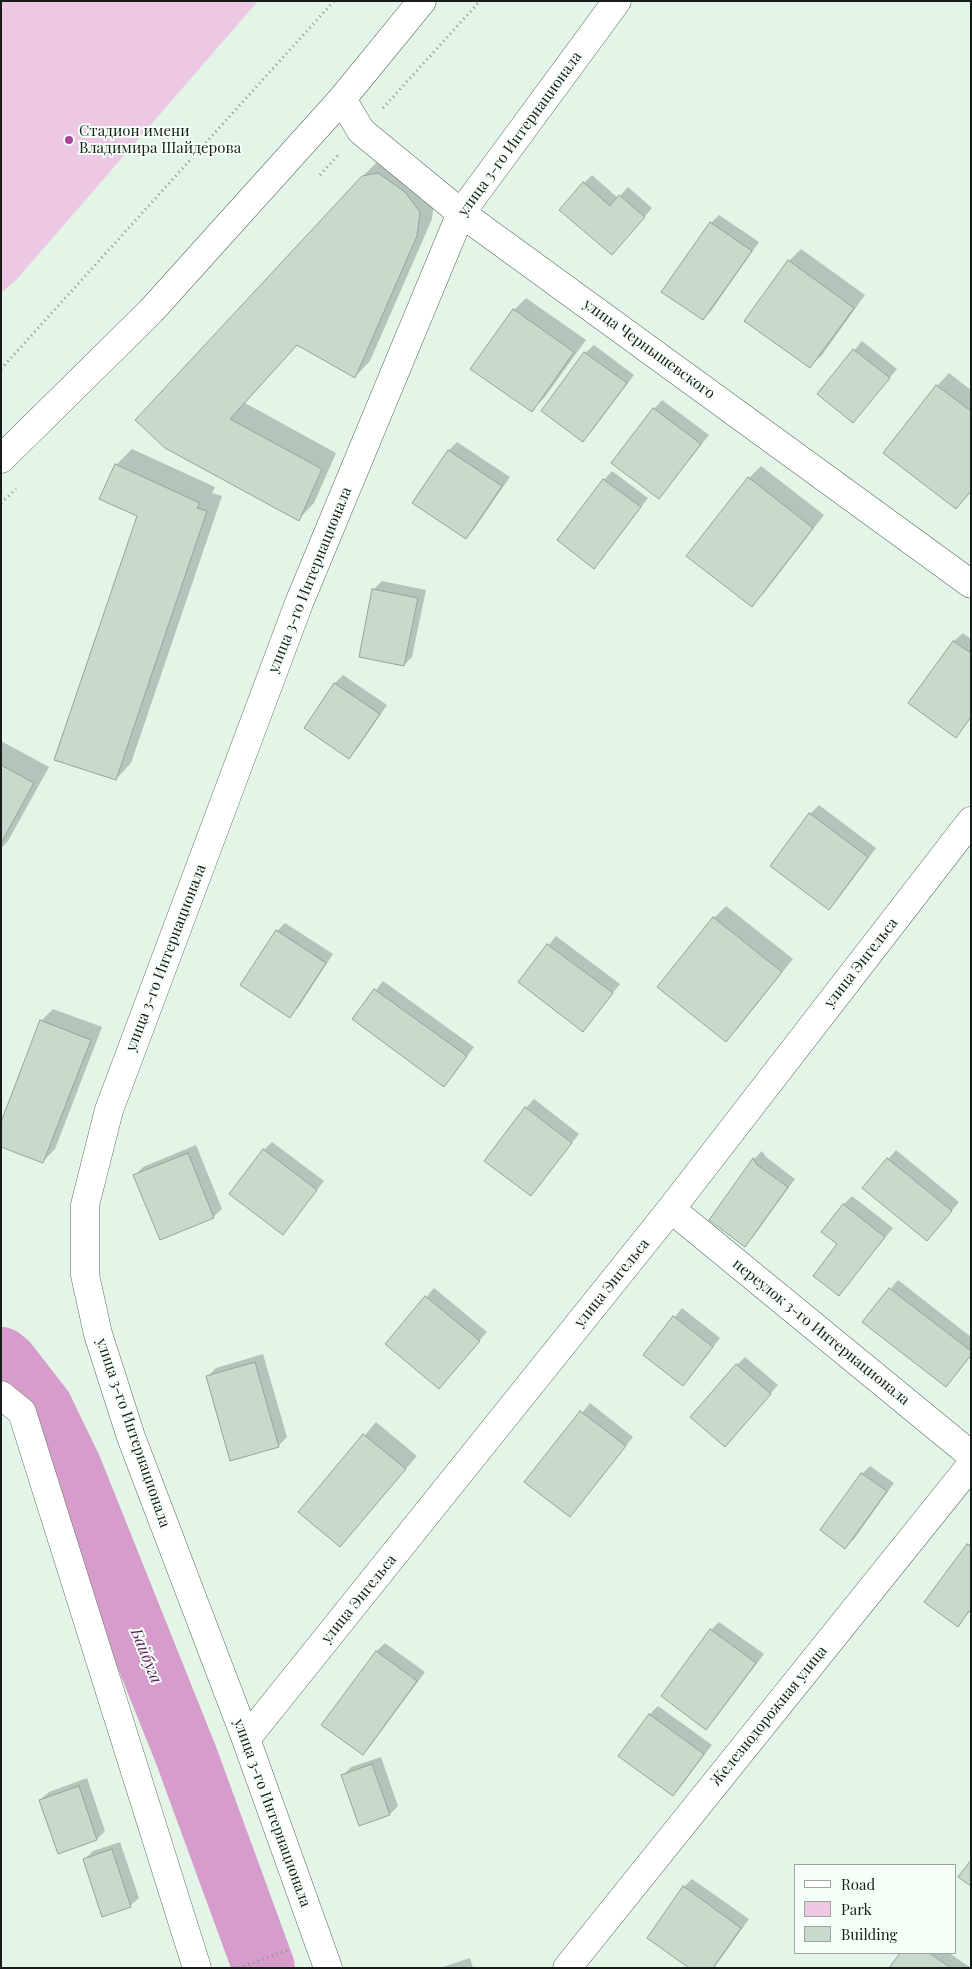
<!DOCTYPE html>
<meta charset="utf-8">
<style>
body{margin:0}
#map{position:relative;width:972px;height:1969px;overflow:hidden;background:#e2f5e7;font-family:"Playfair Display",serif}
canvas{display:block}
.frame{position:absolute;inset:0;border:2px solid #161d18;pointer-events:none}
.legend{position:absolute;left:794px;top:1864px;width:162px;height:90px;box-sizing:border-box;background:#f7fff9;border:1px solid #9da59f;margin:0;padding:6px 9px;list-style:none;font-size:15px;color:#161d18}
.legend li{display:flex;align-items:center;gap:10px;height:25px}
.legend b{width:25px;border:1px solid #9da59f}
</style>
<div id="map">
<canvas width="972" height="1969"></canvas>
<div class="frame"></div>
<ul class="legend">
<li><b style="height:6px;background:#fff"></b>Road</li>
<li><b style="height:14px;background:#ecc8e5"></b>Park</li>
<li><b style="height:14px;background:#c8dacc"></b>Building</li>
</ul>
</div>
<script>
const ctx = document.querySelector('canvas').getContext('2d');
ctx.lineJoin = 'round';
function fill(path, color) { ctx.fillStyle = color; ctx.fill(path, 'evenodd'); }
const shape = rows => new Path2D(rows.map(r => 'M' + r).join(''));
function stroke(path, color, width, dash) { ctx.strokeStyle = color; ctx.lineWidth = width; ctx.lineCap = dash ? 'butt' : 'round'; ctx.setLineDash(dash || []); ctx.stroke(path); }
function write(font, color, halo, rows, align = 'center') {
  ctx.font = font + ' "Playfair Display",serif'; ctx.lineWidth = 4; ctx.setLineDash([]); ctx.textBaseline = 'middle'; ctx.strokeStyle = halo; ctx.fillStyle = color; for (const [text, x, y, turn = 0] of rows) {
    ctx.save(); ctx.translate(x, y); ctx.rotate((+turn || 0) * Math.PI / 180); ctx.textAlign = isNaN(turn) ? turn : align; if (halo) ctx.strokeText(text, 0, 0); ctx.fillText(text, 0, 0); ctx.restore();
  }
}
const green = shape([
 [1,1,258,1,17,279,1,293]
]);
const shadow = shape([
 [379,160,435,196,432,219,370,361,355,377,298,344,245,403,336,453,314,503,299,519,166,447,363,176],
 [592,175,618,198,628,187,652,208,620,245,584,183],
 [719,215,759,242,711,311,703,319,711,223],
 [801,249,865,295,822,355,809,367,789,261],
 [526,298,586,340,544,398,532,410,514,310],
 [862,341,897,369,853,422,818,394],
 [594,345,634,375,591,432,583,441,542,410,585,353],
 [949,373,971,390,971,492,956,507,885,453,937,386],
 [662,400,709,435,659,498,613,463,654,409],
 [457,442,510,477,474,529,466,538,414,503,449,450],
 [132,449,215,487,212,493,222,496,131,763,116,779,138,516,116,465],
 [761,466,824,515,764,593,751,605,749,478],
 [612,471,648,498,602,559,594,567,558,540,604,480],
 [382,581,426,590,412,657,404,665,360,656,374,589],
 [963,633,971,639,971,718,955,736,910,703,954,641],
 [343,675,387,705,357,749,349,757,305,727,335,683],
 [1,741,49,767,8,841,1,848],
 [819,805,876,848,837,900,829,908,771,866,810,814],
 [726,906,793,959,738,1028,726,1040,714,918],
 [285,923,333,954,298,1008,289,1016,277,931],
 [556,936,620,984,583,1030,519,982],
 [383,981,474,1047,452,1077,444,1085,354,1019],
 [53,1009,102,1027,55,1149,43,1161,41,1021],
 [534,1099,579,1134,531,1194,526,1108],
 [272,1142,324,1181,283,1233,264,1150],
 [196,1145,222,1209,213,1217,135,1175,143,1167],
 [896,1150,959,1202,935,1231,864,1187],
 [762,1151,766,1157,795,1179,753,1237,745,1245,710,1219,754,1159],
 [852,1196,893,1228,839,1295,843,1205],
 [898,1280,971,1337,971,1356,946,1386,864,1322],
 [434,1288,487,1332,439,1387,387,1344],
 [682,1308,720,1338,691,1376,645,1355],
 [263,1354,287,1437,278,1446,208,1376,216,1368],
 [745,1357,778,1385,733,1437,737,1365],
 [590,1403,633,1437,570,1516,526,1482],
 [376,1422,417,1456,340,1546,300,1512],
 [870,1466,894,1483,854,1539,845,1547,862,1474],
 [971,1542,971,1610,958,1625,968,1545],
 [719,1622,764,1654,714,1720,706,1728,711,1630],
 [385,1643,425,1672,371,1745,362,1754,323,1724,377,1651],
 [658,1706,712,1745,681,1786,673,1795,619,1756,650,1714],
 [381,1757,398,1806,390,1814,342,1776,351,1767],
 [87,1778,105,1831,97,1839,40,1800,49,1792],
 [120,1842,139,1898,130,1906,85,1859,93,1851],
 [692,1879,749,1919,714,1968,692,1968,684,1887],
 [902,1953,949,1953,971,1968,891,1968],
 [470,1958,473,1968,440,1968]
]);
const river = shape([
 [1,1358,7,1363,42,1408,71,1468,186,1755,264,1968]
]);
const building = shape([
 [378,173,405,192,420,212,417,236,355,378,297,345,230,419,322,469,299,521,165,448,135,420,362,176,378,173],
 [583,182,610,206,619,195,645,217,612,255,559,210,583,182],
 [710,222,752,251,703,320,661,292,710,222],
 [788,260,854,308,810,368,744,321,788,260],
 [513,309,574,352,532,412,470,369,513,309],
 [853,349,890,378,853,423,817,394,853,349],
 [584,352,627,383,583,442,541,411,584,352],
 [936,385,971,411,971,491,956,509,883,453,936,385],
 [653,408,701,444,659,499,611,463,653,408],
 [448,450,502,486,466,539,412,503,448,450],
 [115,464,200,503,197,508,207,511,116,780,54,760,137,516,99,499,115,464],
 [748,477,813,528,752,607,686,556,748,477],
 [603,479,641,507,594,569,557,540,603,479],
 [372,589,418,598,404,666,359,657,372,589],
 [953,641,971,653,971,717,956,738,908,703,953,641],
 [334,683,380,714,349,759,304,728,334,683],
 [1,765,34,783,1,843,1,765],
 [809,813,868,857,829,910,770,866,809,813],
 [713,917,782,972,726,1042,657,987,713,917],
 [276,930,326,963,290,1018,240,985,276,930],
 [547,944,613,993,583,1032,518,982,547,944],
 [374,989,467,1056,444,1087,352,1019,374,989],
 [40,1020,91,1040,43,1163,1,1147,1,1122,40,1020],
 [525,1107,572,1143,531,1196,484,1161,525,1107],
 [263,1149,317,1190,283,1235,229,1194,263,1149],
 [188,1153,214,1218,160,1240,133,1175,188,1153],
 [753,1158,757,1165,788,1187,745,1247,709,1220,753,1158],
 [887,1158,952,1211,927,1241,862,1188,887,1158],
 [843,1204,885,1237,839,1296,813,1276,837,1244,821,1232,843,1204],
 [889,1288,971,1351,971,1355,946,1387,862,1322,889,1288],
 [425,1296,480,1341,439,1389,385,1344,425,1296],
 [673,1316,713,1347,683,1386,643,1355,673,1316],
 [255,1362,279,1447,230,1461,206,1376,255,1362],
 [736,1364,771,1394,725,1447,690,1417,736,1364],
 [580,1411,626,1446,570,1517,524,1482,580,1411],
 [363,1434,406,1469,340,1547,298,1512,363,1434],
 [861,1473,887,1491,845,1549,820,1530,861,1473],
 [967,1544,971,1547,971,1612,969,1611,958,1627,924,1602,967,1544],
 [710,1629,756,1663,706,1730,661,1696,710,1629],
 [376,1651,417,1681,363,1755,321,1725,376,1651],
 [649,1714,704,1754,673,1796,618,1756,649,1714],
 [372,1764,390,1815,359,1826,341,1775,372,1764],
 [79,1786,97,1840,58,1854,39,1800,79,1786],
 [112,1849,131,1907,102,1917,83,1859,112,1849],
 [971,1860,971,1886,958,1877,971,1860],
 [683,1886,741,1928,713,1968,689,1968,647,1938,683,1886],
 [900,1953,929,1953,951,1968,889,1968,900,1953]
]);
const path = shape([
 [383,108,480,1],
 [320,175,339,154],
 [1,369,334,1],
 [1,503,16,489],
 [239,1968,288,1950]
]);
const minor = shape([
 [342,99,361,131,461,213,971,584],
 [671,1209,971,1455],
 [1,1395,22,1412,197,1968],
 [246,1739,671,1209,971,821],
 [328,1968,246,1739,131,1437,98,1334,85,1275,85,1205,109,1110,299,603,461,213,617,1],
 [567,1968,971,1465]
]);
const secondary = shape([
 [1,459,151,311,342,99,422,1]
]);
const markers = [
 [69,140,5,"#ac41a1"]
];
const poiNames = [
 ["Стадион имени",79,131],
 ["Владимира Шайдерова",79,148]
];
const streetNames = [
 ["улица 3-го Интернационала",520,134,-54],
 ["улица Чернышевского",649,349,36],
 ["улица 3-го Интернационала",310,580,-68],
 ["улица 3-го Интернационала",166,958,-69],
 ["улица Энгельса",861,963,-52],
 ["улица Энгельса",612,1283,-51],
 ["переулок 3-го Интернационала",821,1332,39],
 ["улица 3-го Интернационала",133,1433,71],
 ["улица Энгельса",359,1599,-51],
 ["Железнодорожная улица",769,1716,-51],
 ["улица 3-го Интернационала",272,1813,70]
];
const waterNames = [
 ["Байбуга",146,1656,68]
];
fill(green, '#ecc8e5');
fill(shadow, '#0003');
stroke(river, '#d59ccc', 62);
fill(building, '#c8dacc');
stroke(building, '#93a598', 1);
stroke(minor, '#5b6b5f', 29);
stroke(secondary, '#5b6b5f', 29);
stroke(path, '#88958b', 3, [1, 4]);
stroke(minor, '#fff', 28);
stroke(secondary, '#fff', 28);
for (const [x, y, r, color] of markers) { const dot = new Path2D(); dot.arc(x, y, r, 0, 2 * Math.PI); ctx.fillStyle = color; ctx.fill(dot); stroke(dot, '#f7fff9', 2); }
write('15px', '#161d18', '#f7fff9', poiNames, 'left');
write('15px', '#161d18', '#f7fff9', streetNames);
write('italic 16px', '#5a1954', '#f7fff9', waterNames);
</script>
